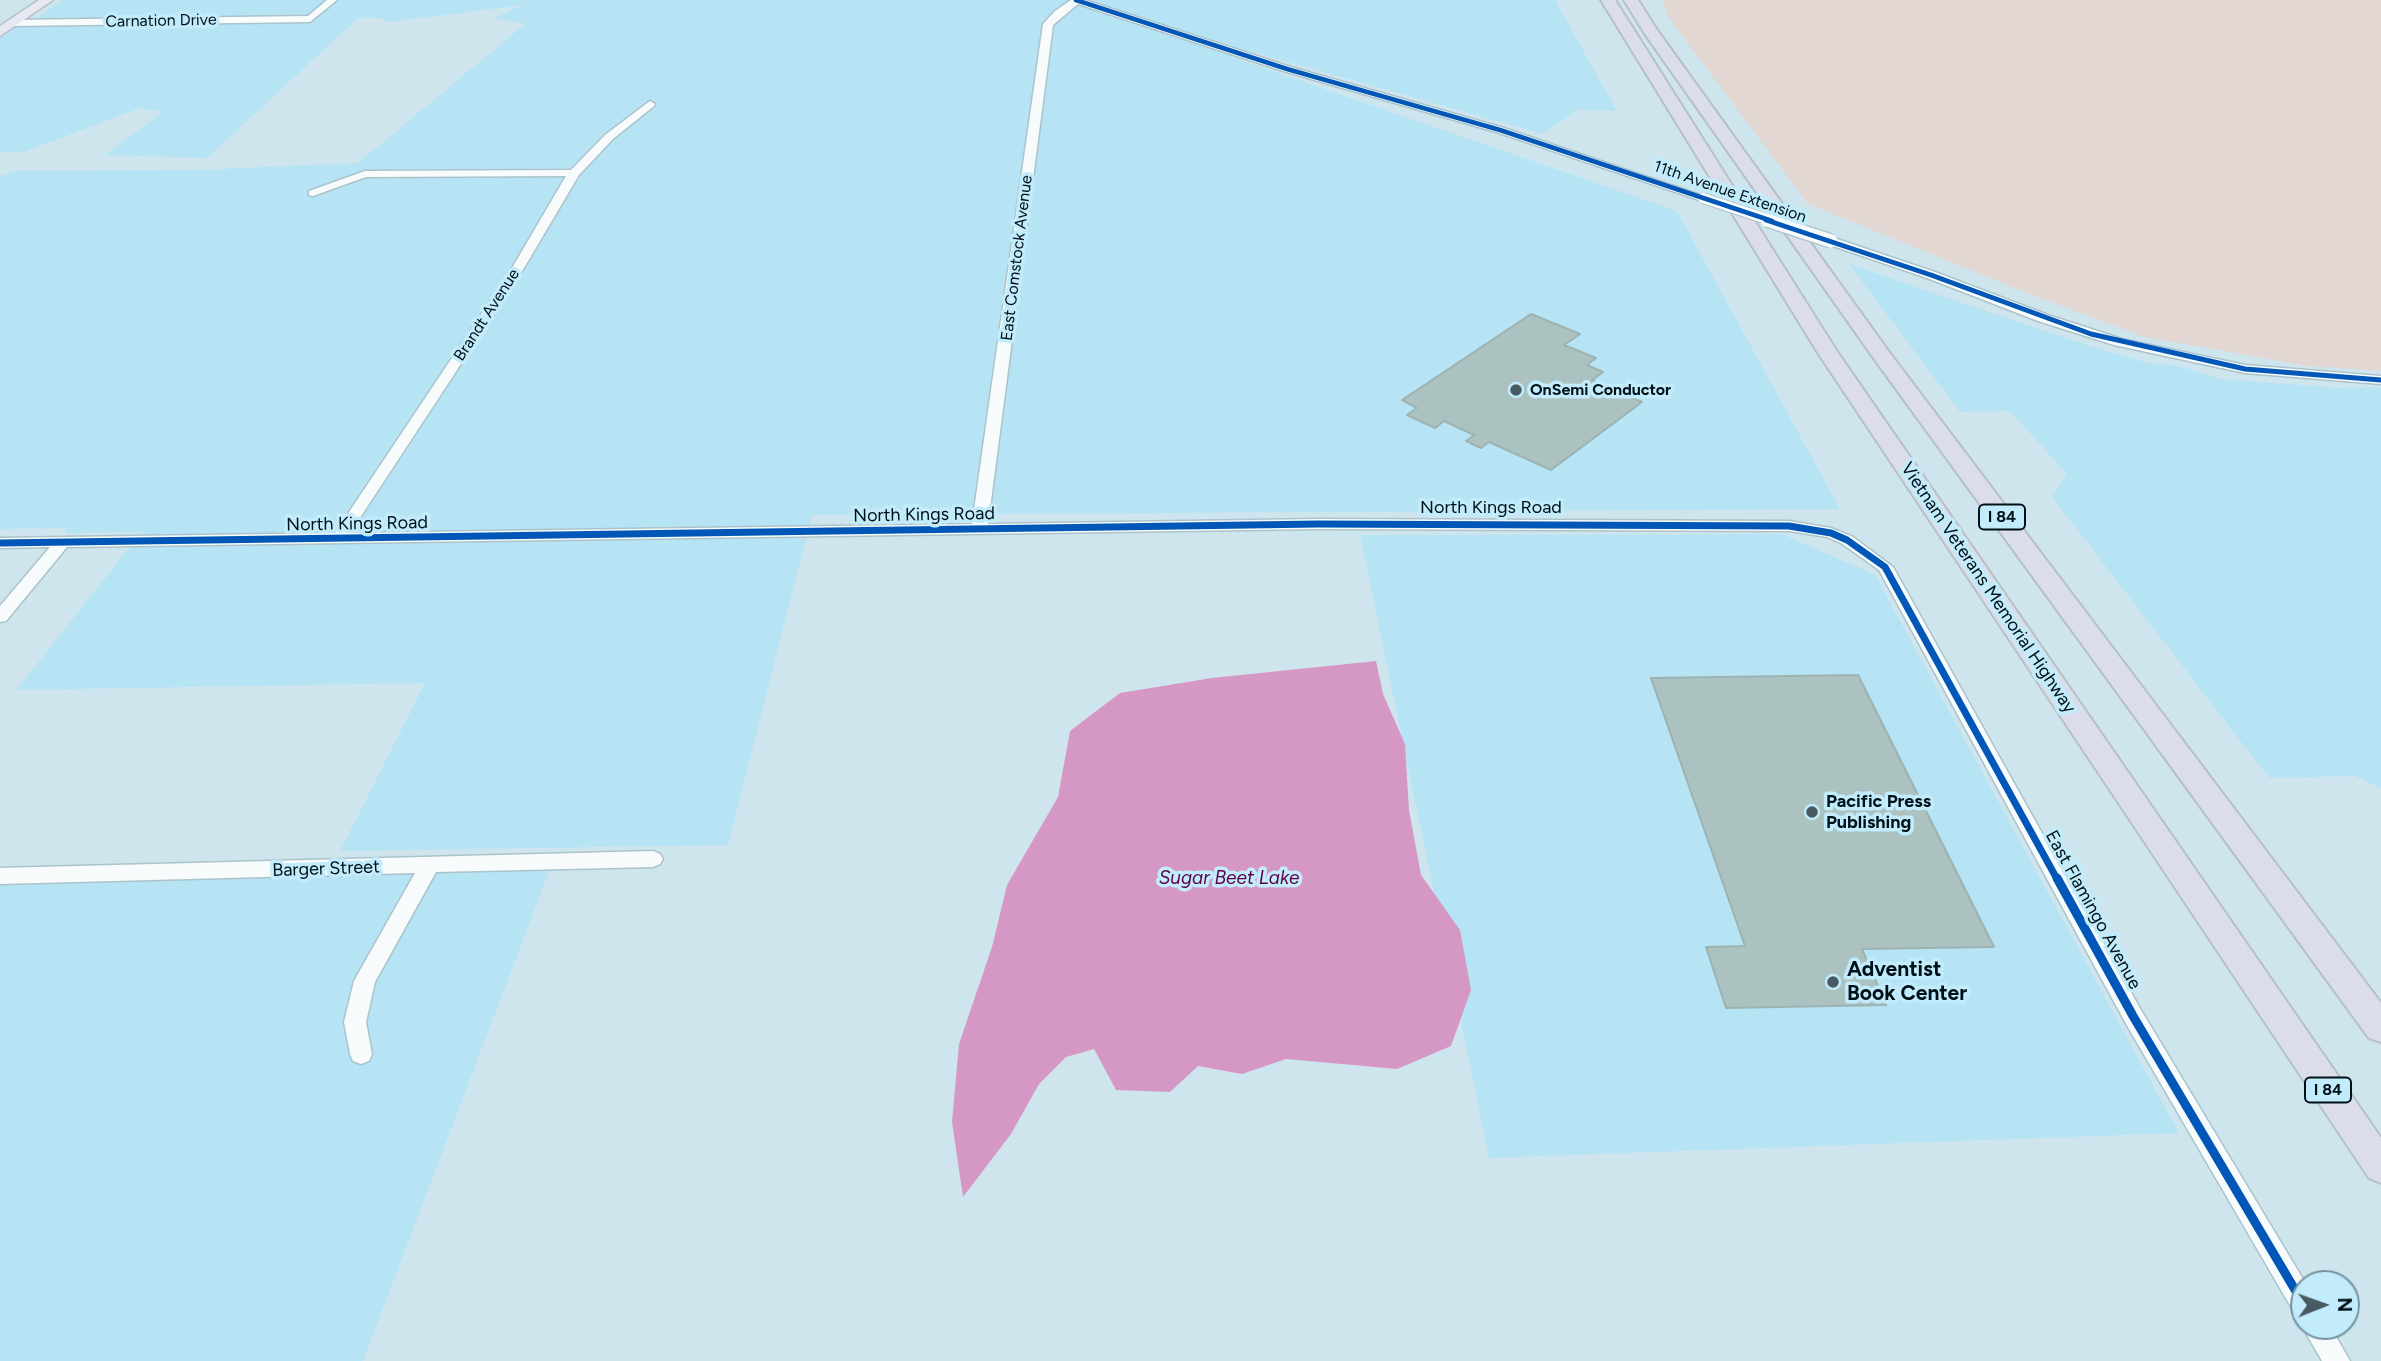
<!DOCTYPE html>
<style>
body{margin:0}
#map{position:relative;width:2381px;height:1361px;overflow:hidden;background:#cfe5ee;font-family:Figtree,sans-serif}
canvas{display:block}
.north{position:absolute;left:2290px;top:1270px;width:70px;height:70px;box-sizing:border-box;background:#c2ebfb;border:2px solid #7493a0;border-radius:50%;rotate:89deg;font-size:19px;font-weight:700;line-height:28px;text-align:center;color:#001017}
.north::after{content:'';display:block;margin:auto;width:24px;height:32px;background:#485b62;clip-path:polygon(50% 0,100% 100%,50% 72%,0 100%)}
</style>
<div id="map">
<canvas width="2381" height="1361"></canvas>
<div class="north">N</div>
</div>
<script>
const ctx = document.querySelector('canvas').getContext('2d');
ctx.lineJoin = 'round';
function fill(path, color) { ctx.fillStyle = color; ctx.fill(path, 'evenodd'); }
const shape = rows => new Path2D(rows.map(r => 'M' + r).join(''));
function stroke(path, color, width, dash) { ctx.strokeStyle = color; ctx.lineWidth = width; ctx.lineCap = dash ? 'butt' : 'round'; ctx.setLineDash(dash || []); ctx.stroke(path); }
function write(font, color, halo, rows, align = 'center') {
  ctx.font = font + ' Figtree,sans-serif'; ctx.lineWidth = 7; ctx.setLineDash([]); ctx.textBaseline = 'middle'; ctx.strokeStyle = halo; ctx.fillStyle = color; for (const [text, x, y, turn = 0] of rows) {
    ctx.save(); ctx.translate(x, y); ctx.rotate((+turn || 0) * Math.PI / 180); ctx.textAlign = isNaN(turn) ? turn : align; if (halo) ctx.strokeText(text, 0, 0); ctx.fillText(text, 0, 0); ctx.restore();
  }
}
const built = shape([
 [63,0,1555,0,1617,111,1576,110,1543,134,1256,53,1241,60,1677,211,1840,509,812,515,728,845,340,851,425,683,16,690,142,532,64,533,67,528,0,529,0,176,16,171,196,170,358,163,525,24,494,18,523,5,389,22,380,18,358,18,207,158,105,155,163,112,140,108,24,152,0,152,0,27,25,26],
 [1849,264,2074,341,2148,363,2178,366,2221,379,2340,388,2381,387,2381,788,2355,776,2269,778,2052,497,2067,474,2010,411,1960,412],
 [1782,534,1875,575,2179,1133,1489,1158,1360,535],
 [550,869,363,1361,0,1361,0,876]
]);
const green = shape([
 [1662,0,2381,0,2381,371,2308,366,2145,337,2022,291,1808,204,1669,18]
]);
const water = shape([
 [1376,661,1383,694,1405,744,1409,810,1421,875,1460,930,1471,990,1451,1046,1397,1069,1286,1059,1242,1074,1198,1066,1170,1092,1116,1090,1094,1049,1066,1057,1039,1084,1011,1134,963,1197,952,1122,959,1044,992,947,1007,885,1058,797,1070,731,1120,693,1212,678]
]);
const building = shape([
 [1531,314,1580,334,1564,345,1596,358,1587,365,1603,372,1592,380,1642,402,1551,470,1489,442,1481,448,1466,441,1474,435,1444,421,1435,428,1407,415,1417,408,1402,400,1531,314],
 [1858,675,1994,947,1862,949,1886,1005,1726,1008,1706,947,1745,946,1651,678,1858,675]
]);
const minor = shape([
 [327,0,337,0,310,22,13,26,8,23,13,20,308,16,327,0],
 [1071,0,1085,0,1291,67,1504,128,1709,198,1699,200,1496,132,1283,71,1078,4,1053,25,988,524,1318,519,1789,521,1831,528,1853,537,1893,567,2141,1010,2306,1284,2304,1317,2295,1314,2125,1022,1879,570,1841,543,1827,537,1789,531,1318,529,67,547,6,621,0,622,0,606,50,547,0,548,0,538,335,533,512,268,566,176,366,177,313,196,309,195,309,191,365,171,571,170,605,135,650,101,655,104,654,106,613,139,579,175,524,268,350,533,972,524,1043,24,1055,11,1071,0],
 [1831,237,1935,272,2048,315,2122,339,2245,365,2381,376,2381,384,2245,373,2114,345,2038,321,1927,278,1827,244,1825,241,1831,237],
 [653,851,660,854,663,859,660,864,653,867,436,872,375,982,366,1022,372,1054,369,1061,361,1064,353,1061,350,1054,344,1022,354,981,415,873,0,884,0,868,653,851],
 [2304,1324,2330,1326,2350,1361,2322,1361,2307,1335,2304,1324]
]);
const major = shape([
 [39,0,53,0,0,36,0,26,39,0]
]);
const highway = shape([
 [1601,0,1615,0,1838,353,2381,1138,2381,1183,2369,1178,1818,353,1601,0],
 [1624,0,1638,0,1657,30,1889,352,2381,1003,2381,1042,2369,1038,1875,360,1645,34,1624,0]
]);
const minorBridgeFar1 = shape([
 [1703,198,1773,221]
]);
const minorBridge = shape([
 [1767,220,1831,241]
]);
const cyclewayFar3 = shape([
 [1076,0,1287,69,1500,130,1772,221]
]);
const cyclewayFar2 = shape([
 [1766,220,1931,275,2091,334,2245,369,2381,380]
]);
const cyclewayFar1 = shape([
 [0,543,1318,524,1789,526,1831,533,1847,540,1885,567,2057,879]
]);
const cycleway = shape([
 [2057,878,2133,1016,2304,1305]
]);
const markers = [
 [1516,390,7,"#485b62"],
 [1812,812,7,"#485b62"],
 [1833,982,7,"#485b62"]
];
const farStreetnames = [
 ["Carnation Drive",161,21,-1],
 ["11th Avenue Extension",1730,192,19],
 ["East Comstock Avenue",1017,258,-83],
 ["Brandt Avenue",487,315,-57]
];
const farPoinames = [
 ["OnSemi Conductor",1530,390]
];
const shields = [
 [2002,517,46],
 [2328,1090,46]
];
const shieldNames = [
 ["I 84",2002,517],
 ["I 84",2328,1090]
];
const streetNames = [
 ["North Kings Road",1491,508],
 ["North Kings Road",924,515,-1],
 ["North Kings Road",357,524,-1],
 ["Vietnam Veterans Memorial Highway",1988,588,56],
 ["Barger Street",326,869,-2],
 ["East Flamingo Avenue",2093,910,61]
];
const poiNames = [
 ["Pacific Press",1826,802],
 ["Publishing",1826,823]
];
const waterNames = [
 ["Sugar Beet Lake",1229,878]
];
const nearPoinames = [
 ["Adventist",1847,970],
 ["Book Center",1847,994]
];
fill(built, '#b7e4f5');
fill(green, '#e2d7d2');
fill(water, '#d597c4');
fill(building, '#acc2c1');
stroke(building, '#9db3b2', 2);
stroke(minor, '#abc3cb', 3);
stroke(major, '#b6c1c6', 3);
stroke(highway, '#b6c1c6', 4);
fill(minor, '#f8fbfc');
fill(major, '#e6e9f1');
fill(highway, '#dbddea');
stroke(minorBridgeFar1, '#abc3cb', 12, []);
stroke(minorBridge, '#abc3cb', 16, []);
stroke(minorBridgeFar1, '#f8fbfc', 10);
stroke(minorBridge, '#f8fbfc', 13);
stroke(cyclewayFar3, '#0057b8', 4.5);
stroke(cyclewayFar2, '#0057b8', 5);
stroke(cyclewayFar1, '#0057b8', 7);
stroke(cycleway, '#0057b8', 9);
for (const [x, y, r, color] of markers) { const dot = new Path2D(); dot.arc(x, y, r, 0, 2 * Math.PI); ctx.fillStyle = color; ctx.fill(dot); stroke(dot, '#c2ebfb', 2.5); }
write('16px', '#001017', '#c2ebfb', farStreetnames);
write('bold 16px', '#001017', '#c2ebfb', farPoinames, 'left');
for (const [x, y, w] of shields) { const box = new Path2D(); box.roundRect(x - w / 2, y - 12.5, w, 25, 5); ctx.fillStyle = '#c2ebfb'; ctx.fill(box); stroke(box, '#001017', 2); }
write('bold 16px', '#001017', null, shieldNames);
write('18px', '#001017', '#c2ebfb', streetNames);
write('bold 18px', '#001017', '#c2ebfb', poiNames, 'left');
write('italic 19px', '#5d0145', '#c2ebfb', waterNames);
write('bold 21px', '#001017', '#c2ebfb', nearPoinames, 'left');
</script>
